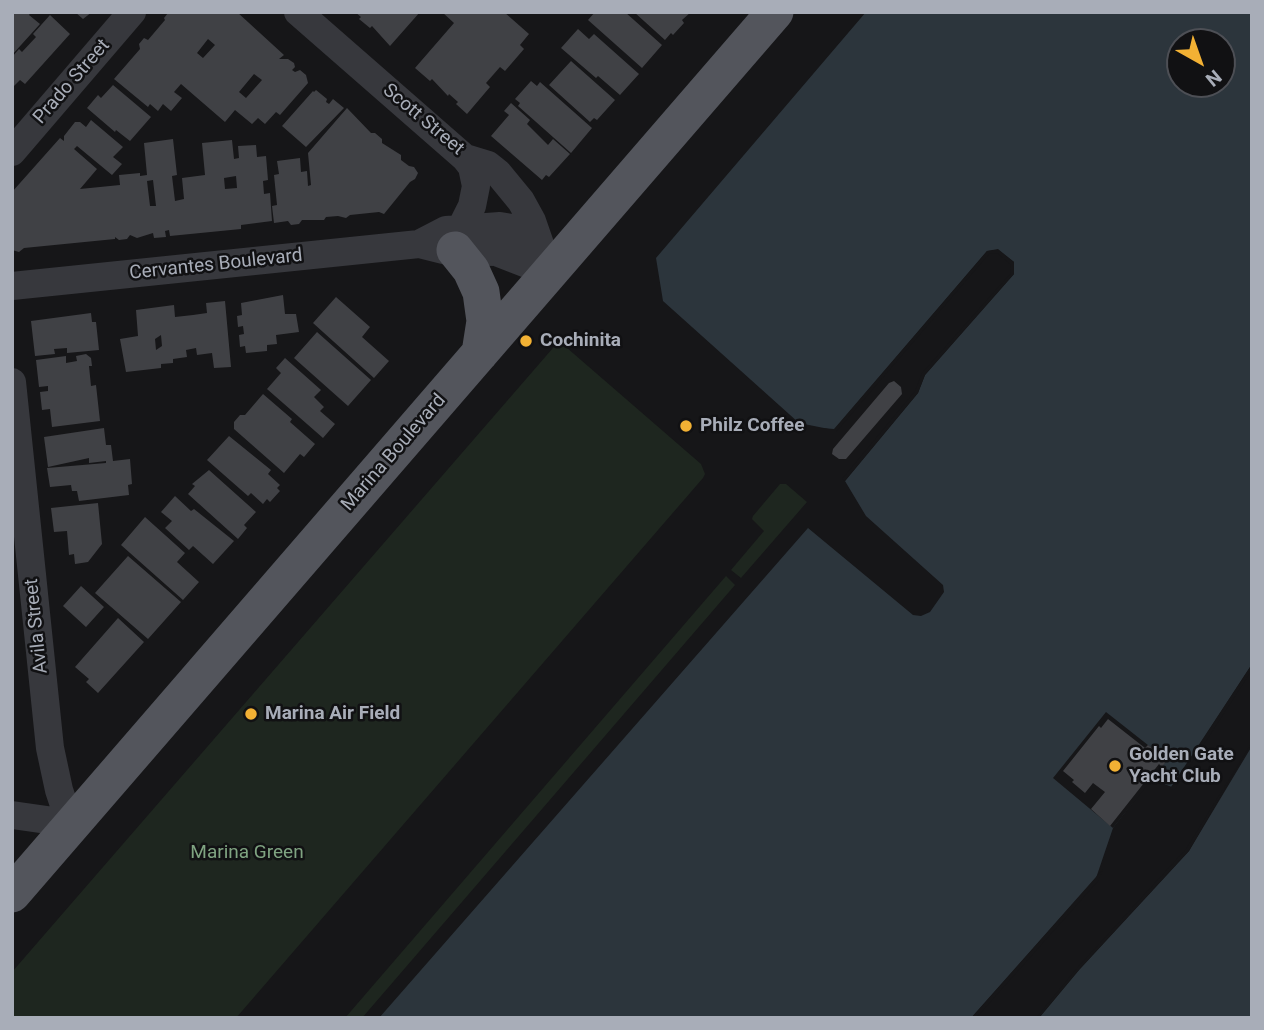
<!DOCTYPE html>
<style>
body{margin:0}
#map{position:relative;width:1264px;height:1030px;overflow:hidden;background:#161618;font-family:Roboto,sans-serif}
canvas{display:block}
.frame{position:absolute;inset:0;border:14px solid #a8adb8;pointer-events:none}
.north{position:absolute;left:1166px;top:28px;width:70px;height:70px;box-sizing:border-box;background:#111113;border:2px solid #4d4f55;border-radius:50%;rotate:140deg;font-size:19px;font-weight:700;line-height:28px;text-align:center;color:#a8adb8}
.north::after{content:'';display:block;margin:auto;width:24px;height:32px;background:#f2b134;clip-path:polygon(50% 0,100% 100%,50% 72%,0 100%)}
</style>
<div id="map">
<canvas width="1264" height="1030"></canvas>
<div class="frame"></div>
<div class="north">N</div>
</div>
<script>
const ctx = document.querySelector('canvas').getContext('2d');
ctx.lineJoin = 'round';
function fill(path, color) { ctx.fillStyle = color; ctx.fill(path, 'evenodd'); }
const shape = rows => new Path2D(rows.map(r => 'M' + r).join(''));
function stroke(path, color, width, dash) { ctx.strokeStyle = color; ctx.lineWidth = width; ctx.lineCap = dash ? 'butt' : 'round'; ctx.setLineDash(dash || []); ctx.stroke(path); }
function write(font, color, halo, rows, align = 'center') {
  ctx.font = font + ' Roboto,sans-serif'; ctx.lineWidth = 5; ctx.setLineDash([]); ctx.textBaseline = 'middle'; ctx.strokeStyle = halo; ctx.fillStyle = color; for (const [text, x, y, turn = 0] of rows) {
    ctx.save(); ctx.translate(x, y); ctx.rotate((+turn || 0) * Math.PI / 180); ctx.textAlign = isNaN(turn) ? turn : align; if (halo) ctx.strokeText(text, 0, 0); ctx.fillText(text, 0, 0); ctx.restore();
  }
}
const green = shape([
 [559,341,701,464,705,474,703,478,236,1018,12,1018,12,972],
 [780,484,786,484,807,502,741,578,731,570,764,531,752,519,753,516],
 [726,576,735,585,362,1018,345,1018]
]);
const water = shape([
 [866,12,1252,12,1252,664,1172,787,1151,779,1113,828,1096,878,971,1018,379,1018,808,528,913,615,921,616,930,612,944,592,943,585,866,516,845,481,918,393,925,375,1014,274,1014,262,998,250,987,251,834,430,799,423,663,301,656,258],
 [1180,42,1222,42,1222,84,1180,84],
 [1252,746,1252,1018,1039,1018,1079,970,1189,851]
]);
const pier = shape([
 [998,249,1014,262,1014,274,925,375,918,393,845,481,842,479,915,391,922,373,1011,273,1010,264,997,253,989,254,836,432,821,432,821,428,834,429,987,251],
 [1252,664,1252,670,1175,789,1169,790],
 [1106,712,1167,760,1113,828,1053,778],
 [1252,742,1189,851,1079,970,1039,1018,1036,1018,1077,968,1186,849],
 [1103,869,1099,880,976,1018,971,1018]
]);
const building = shape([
 [15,12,31,12,29,15,40,24,12,55,12,16],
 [75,12,92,12,83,19],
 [237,12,284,55,279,59,288,59,294,63,295,67,292,70,295,72,300,70,306,75,308,83,280,115,276,112,265,124,258,118,252,124,235,110,225,122,181,84,174,92,182,98,171,111,163,104,158,111,150,104,148,107,114,79,140,49,139,44,144,38,148,40,165,20,164,18,168,13],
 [208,39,215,45,203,58,197,53],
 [254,74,262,80,246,98,239,92],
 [355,12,420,12,390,46,372,26,370,28,359,19,361,17],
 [442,12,500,14,504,12,529,34,520,45,524,49,505,71,500,67,486,83,490,87,467,114,456,104,458,102,449,94,448,96,432,79,430,81,415,68,454,23],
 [595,12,625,12,662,45,642,68,588,20],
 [634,12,691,12,682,20,684,23,673,35,671,33,665,40],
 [50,15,70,34,25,84,20,80,12,88,12,57,19,49,22,52,36,37,33,34],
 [578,29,589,39,594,34,639,74,620,95,598,76,596,78,561,48],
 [571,61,615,100,597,120,594,118,590,122,549,85],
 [531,81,537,86,540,82,592,128,571,153,518,106,520,103,515,99],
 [113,85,151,117,130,141,116,130,115,132,87,108,98,95,101,98],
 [316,90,327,99,326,102,329,104,333,99,344,108,306,147,282,126,313,91,314,92],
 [511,103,530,120,527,124,548,145,553,139,570,154,549,177,546,175,542,180,491,136,509,115,504,111],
 [347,108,371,133,375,133,382,139,382,143,401,155,401,160,409,166,414,167,418,173,415,179,410,182,384,214,379,212,350,215,346,218,338,216,326,217,324,220,302,220,299,224,291,225,288,221,274,223,272,206,277,205,274,175,279,174,277,161,300,158,301,172,307,171,308,186,311,185,308,153],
 [91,120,123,147,113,157,122,164,112,175,77,146,74,149,97,169,80,189,120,185,119,175,140,173,140,176,147,175,144,143,173,139,177,175,172,176,175,201,184,199,182,178,205,175,202,143,232,140,234,159,239,158,238,146,256,145,257,157,266,156,268,180,263,181,264,194,270,193,272,221,241,225,241,229,170,236,169,230,165,231,166,237,154,238,153,233,137,238,130,235,127,239,119,240,115,237,115,239,24,248,19,252,12,250,12,192,60,138,64,141,64,136,75,122,80,122,86,127],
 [236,176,237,188,225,189,224,178],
 [153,180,156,206,150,206,147,181],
 [283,295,285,314,296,314,299,332,276,335,277,344,267,345,267,351,246,353,245,346,240,347,239,335,244,334,243,326,238,327,237,316,242,315,241,303],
 [336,297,370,327,362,337,389,361,374,378,313,323],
 [225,301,231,367,214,368,212,353,197,355,196,348,186,350,187,357,173,359,173,363,161,364,161,368,126,372,120,339,138,336,136,310,174,305,175,317,193,315,207,313,206,303],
 [161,335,162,346,156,350,155,339],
 [91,313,92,322,96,322,99,350,67,353,67,348,54,349,55,354,35,356,31,321],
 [317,332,371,380,348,406,294,358],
 [86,354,91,358,92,366,89,366,91,386,96,385,100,421,52,427,50,409,42,410,40,392,48,391,48,386,39,387,36,360,66,356,66,363,77,361,76,356],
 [285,358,321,390,314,397,324,407,320,411,335,424,323,438,267,389,281,373,276,368],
 [894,381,901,387,902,394,846,459,839,459,832,454,833,449,889,383],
 [263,394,292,419,290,422,315,444,304,457,300,454,284,473,234,429,234,422,240,415,245,415],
 [104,428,106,445,111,445,113,461,130,459,132,484,128,485,129,495,79,501,77,491,72,491,71,485,50,487,47,468,106,463,106,461,89,463,89,458,48,467,44,437],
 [229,436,271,470,268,474,280,485,277,488,280,491,270,502,267,499,263,504,251,493,248,496,207,460],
 [209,470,256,512,244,525,247,528,238,539,188,494,195,486,192,484],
 [175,496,191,511,194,509,234,541,213,564,193,546,189,550,165,528,172,521,161,512],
 [98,503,102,544,88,562,75,564,74,554,69,555,67,531,54,532,51,508],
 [145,517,185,553,177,562,199,582,183,600,121,545],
 [128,556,181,602,148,639,95,593],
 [81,586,104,607,86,627,63,606],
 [118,618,144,642,98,693,86,682,89,679,75,667],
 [1108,719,1145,748,1148,745,1167,760,1162,767,1159,764,1110,826,1091,809,1105,792,1093,783,1085,793,1072,782,1074,780,1063,771,1099,726,1101,728]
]);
const minor = shape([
 [298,12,465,158,488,165,498,173,521,201,532,221,550,273],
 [12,152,132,12],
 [461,228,472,206,476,186,472,167,465,158],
 [419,244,446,230,500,226,512,228,522,233,538,257],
 [12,286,419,244,447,251,496,252,550,273],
 [12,382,50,748,59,790,71,826],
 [12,815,54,821,71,826]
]);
const major = shape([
 [455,250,471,270,481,292,485,321,480,353],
 [12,894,775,12]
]);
const markers = [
 [526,341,7,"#f2b134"],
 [686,426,7,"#f2b134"],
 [251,714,7,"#f2b134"],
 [1115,766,7,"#f2b134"]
];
const streetNames = [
 ["Prado Street",72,82,-49],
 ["Scott Street",423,120,40],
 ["Cervantes Boulevard",216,265,-6],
 ["Marina Boulevard",394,453,-49],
 ["Avila Street",37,626,-96]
];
const poiNames = [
 ["Cochinita",540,341],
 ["Philz Coffee",700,426],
 ["Marina Air Field",265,714],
 ["Golden Gate",1129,755],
 ["Yacht Club",1129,777]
];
const parkNames = [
 ["Marina Green",247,853]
];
fill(green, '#1e261f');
fill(water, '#2c353c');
fill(pier, '#161618');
fill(building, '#404145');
stroke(minor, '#37383d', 28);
stroke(major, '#53555c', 37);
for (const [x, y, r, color] of markers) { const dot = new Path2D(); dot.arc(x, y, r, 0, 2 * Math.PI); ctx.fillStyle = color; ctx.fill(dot); stroke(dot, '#111113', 2.5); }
write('19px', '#a8adb8', '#111113', streetNames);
write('bold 19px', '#a8adb8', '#111113', poiNames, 'left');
write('19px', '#7fa381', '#111113', parkNames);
</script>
